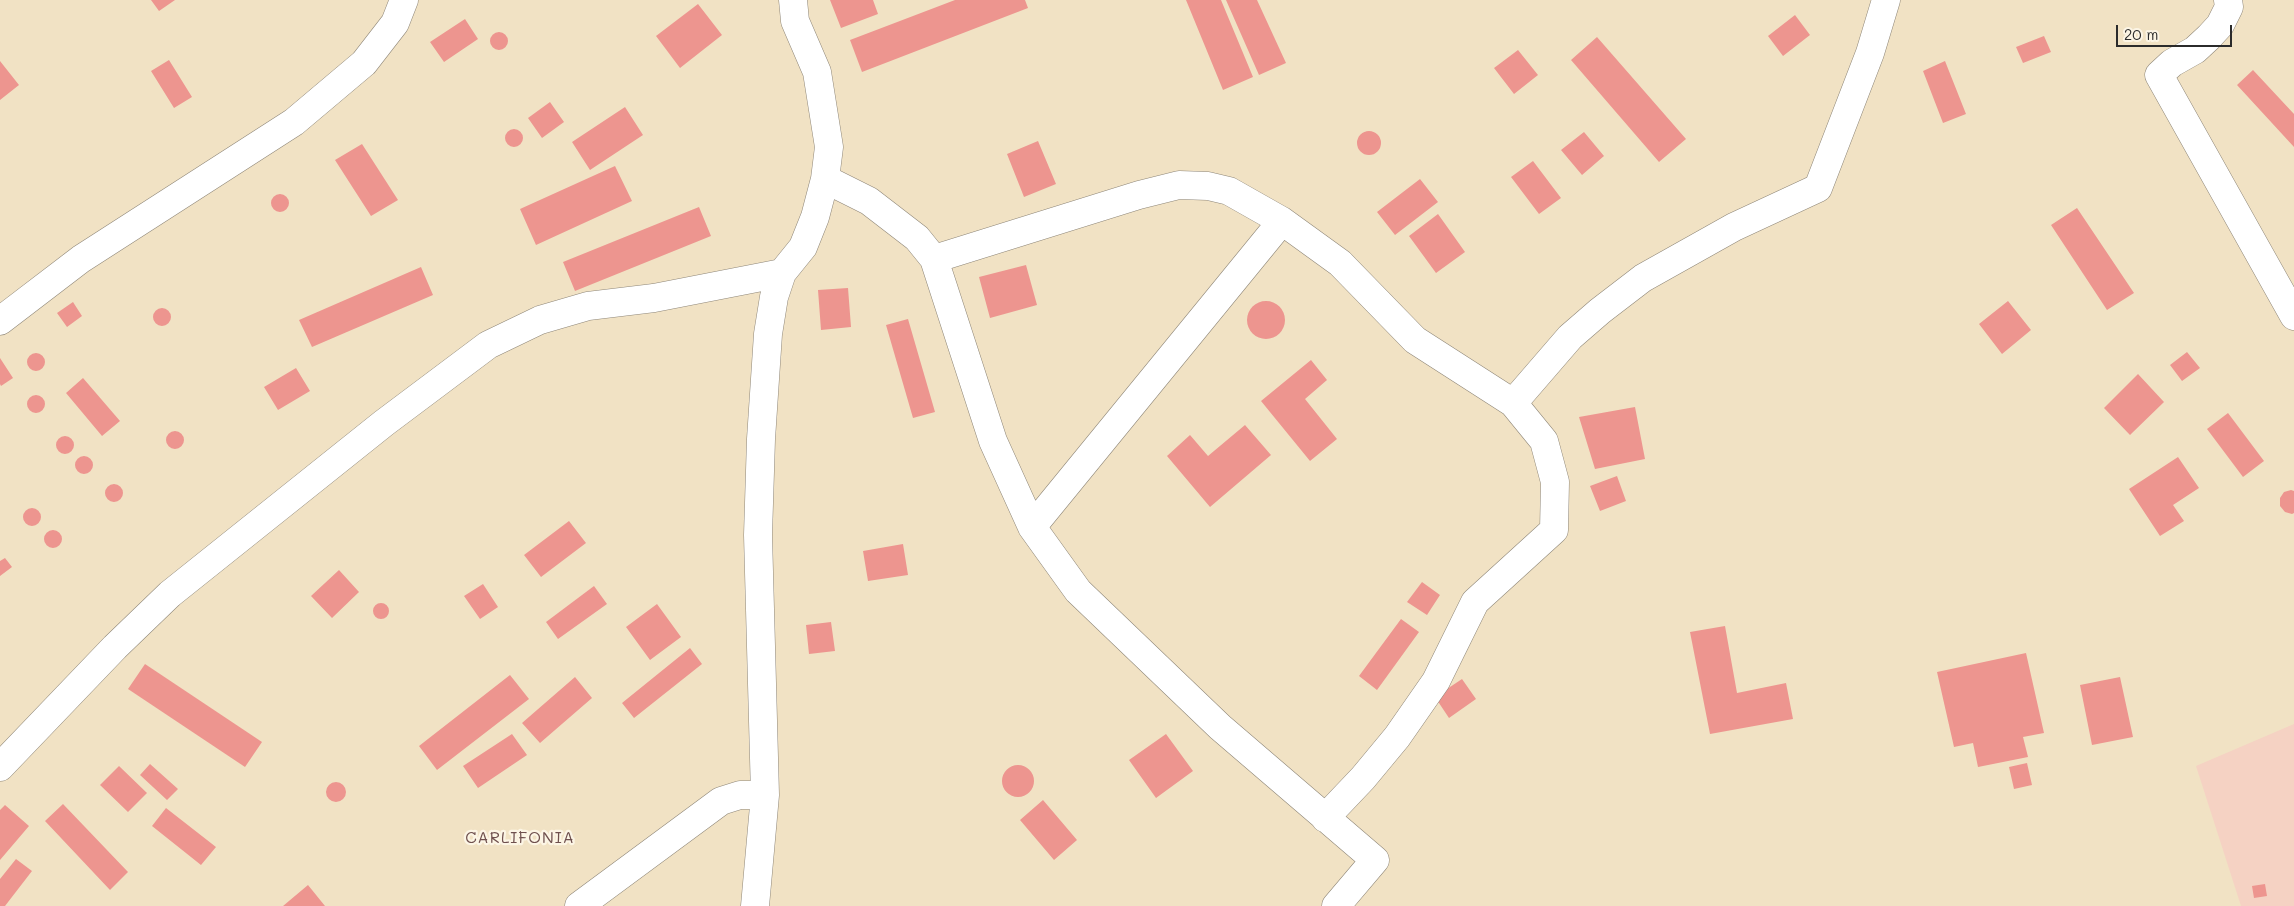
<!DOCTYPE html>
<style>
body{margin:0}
#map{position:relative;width:2294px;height:906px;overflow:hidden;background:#f1e2c4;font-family:Mali,sans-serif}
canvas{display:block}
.scale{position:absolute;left:2116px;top:25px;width:116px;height:22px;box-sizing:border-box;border:2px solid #2b2b2b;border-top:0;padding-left:6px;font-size:15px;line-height:18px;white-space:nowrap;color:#2b2b2b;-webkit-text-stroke:4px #fcf5e5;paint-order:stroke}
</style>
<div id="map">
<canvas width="2294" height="906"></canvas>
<div class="scale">20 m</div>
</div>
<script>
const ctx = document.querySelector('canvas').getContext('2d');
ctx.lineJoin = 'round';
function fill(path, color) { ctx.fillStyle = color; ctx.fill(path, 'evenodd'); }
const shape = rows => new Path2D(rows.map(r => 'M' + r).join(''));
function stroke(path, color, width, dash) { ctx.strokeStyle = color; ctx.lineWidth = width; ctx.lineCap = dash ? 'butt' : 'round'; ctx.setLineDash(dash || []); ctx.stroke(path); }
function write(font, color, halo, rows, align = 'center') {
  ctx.font = font + ' Mali,sans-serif'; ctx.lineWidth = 4.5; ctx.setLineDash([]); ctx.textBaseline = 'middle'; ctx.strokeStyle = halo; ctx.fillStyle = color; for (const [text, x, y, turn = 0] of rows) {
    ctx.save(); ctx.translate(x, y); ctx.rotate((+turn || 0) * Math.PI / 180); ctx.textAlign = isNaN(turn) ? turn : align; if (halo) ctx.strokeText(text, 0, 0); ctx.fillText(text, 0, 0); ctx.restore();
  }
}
const built = shape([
 [2294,724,2294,906,2241,906,2196,766]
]);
const building = shape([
 [151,0,175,0,159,11],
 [830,0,873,0,878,14,841,28],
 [955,0,1025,0,1028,8,862,72,850,40],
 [1186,0,1221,0,1253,77,1223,90],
 [1226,0,1257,0,1286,63,1259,75],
 [698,4,722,35,680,68,656,36],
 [1795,15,1810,35,1783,56,1768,36],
 [465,19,478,39,444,62,430,42],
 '490 41a9 9 0 1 1 18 0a9 9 0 1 1-18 0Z',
 [2044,36,2051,52,2023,63,2016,47],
 [1597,37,1686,139,1659,162,1571,60],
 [1518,50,1538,75,1514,94,1494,68],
 [169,60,192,97,174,108,151,71],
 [0,61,19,85,0,100],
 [1945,61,1966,114,1943,123,1923,71],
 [2253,70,2294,114,2294,147,2237,85],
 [550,102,564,122,542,138,528,118],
 [625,107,643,135,590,170,572,142],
 '505 138a9 9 0 1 1 18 0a9 9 0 1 1-18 0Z',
 '1357 143a12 12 0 1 1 24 0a12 12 0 1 1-24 0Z',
 [1584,132,1604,156,1582,175,1561,150],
 [1038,141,1056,184,1024,197,1007,154],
 [362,144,398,200,371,216,335,160],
 [1533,161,1561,198,1539,214,1511,177],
 [615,166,632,201,536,245,520,209],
 [1420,179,1438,202,1395,235,1377,212],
 '271 203a9 9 0 1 1 18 0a9 9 0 1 1-18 0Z',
 [699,207,711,236,575,291,563,262],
 [2077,208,2134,293,2107,310,2051,225],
 [1438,214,1465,252,1436,273,1409,236],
 [1026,265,1037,305,990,318,979,277],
 [421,267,433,295,312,347,299,320],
 [848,288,851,327,821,330,818,290],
 [2008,301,2031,330,2002,354,1979,324],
 '1247 320a19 19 0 1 1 38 0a19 19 0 1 1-38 0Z',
 [73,302,82,316,67,327,57,313],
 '153 317a9 9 0 1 1 18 0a9 9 0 1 1-18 0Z',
 [908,319,935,412,913,418,886,325],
 [2187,352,2200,368,2182,381,2170,365],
 '27 362a9 9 0 1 1 18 0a9 9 0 1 1-18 0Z',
 [0,358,13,378,1,386,0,384],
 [1311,360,1327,380,1305,399,1337,439,1310,461,1261,401],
 [296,368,310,391,278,410,264,387],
 [2138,374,2164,402,2130,435,2104,408],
 [83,378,120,421,102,436,66,393],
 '27 404a9 9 0 1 1 18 0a9 9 0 1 1-18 0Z',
 [1635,407,1645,459,1595,469,1579,417],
 [2228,413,2264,461,2243,477,2207,429],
 [1245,425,1271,455,1210,507,1167,456,1190,435,1208,456],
 '166 440a9 9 0 1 1 18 0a9 9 0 1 1-18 0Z',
 '56 445a9 9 0 1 1 18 0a9 9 0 1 1-18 0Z',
 '75 465a9 9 0 1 1 18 0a9 9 0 1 1-18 0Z',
 [2178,457,2199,488,2173,505,2184,521,2160,536,2129,489],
 [1617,476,1626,501,1600,511,1590,486],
 '105 493a9 9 0 1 1 18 0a9 9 0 1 1-18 0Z',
 [2291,490,2294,491,2294,513,2292,514,2285,512,2280,506,2280,498,2284,492],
 '23 517a9 9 0 1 1 18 0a9 9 0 1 1-18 0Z',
 [569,521,586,543,541,577,524,555],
 '44 539a9 9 0 1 1 18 0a9 9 0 1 1-18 0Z',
 [903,544,908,575,868,581,863,551],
 [5,558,12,567,0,576,0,561],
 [339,570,359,592,332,618,311,596],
 [1422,582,1440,595,1427,615,1407,602],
 [483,584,498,607,480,619,464,596],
 [594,586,607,604,558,639,546,622],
 '373 611a8 8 0 1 1 16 0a8 8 0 1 1-16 0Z',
 [657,604,681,637,650,660,626,627],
 [1401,619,1419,632,1377,690,1359,676],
 [831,622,835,651,809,654,806,625],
 [1725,626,1737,693,1786,683,1793,719,1710,734,1690,632],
 [690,648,702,664,634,718,622,703],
 [2026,653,2044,733,2023,737,2028,757,1978,767,1973,743,1954,747,1937,672],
 [145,664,262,742,245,767,128,689],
 [510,675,529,699,437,770,419,746],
 [575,677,592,698,540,743,522,723],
 [2120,677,2133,737,2092,745,2080,685],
 [1462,679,1476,699,1449,718,1435,697],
 [512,734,527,755,478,788,463,766],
 [1166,734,1193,771,1156,798,1129,760],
 [2027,763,2032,785,2014,789,2009,767],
 [150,764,178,789,167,800,140,775],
 '1002 781a16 16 0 1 1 32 0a16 16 0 1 1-32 0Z',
 [119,766,147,793,128,812,100,785],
 '326 792a10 10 0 1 1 20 0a10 10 0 1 1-20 0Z',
 [1043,800,1077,840,1054,860,1020,820],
 [63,804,128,872,110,890,45,821],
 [5,805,29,826,0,860,0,810],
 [166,808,216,847,201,865,152,826],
 [16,859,32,871,5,906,0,906,0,879],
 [2265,884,2267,896,2254,898,2252,886],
 [308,885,325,906,283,906]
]);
const street = shape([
 [2228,0,2229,7,2220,25,2209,37,2195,50,2172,63,2159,75,2294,316],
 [825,179,869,201,917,238,934,259,993,441,1032,527,1078,591,1220,727,1375,860,1336,906],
 [934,259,1139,195,1179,185,1208,186,1229,191,1282,221,1340,263,1415,340,1513,403],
 [0,321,81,259,294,122,364,63,395,23,404,0],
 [1032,527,1282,221],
 [0,767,115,647,170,594,384,423,488,345,540,320,588,306,654,298,782,273],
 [1325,818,1363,778,1397,737,1436,681,1475,602,1554,530,1555,482,1544,441,1513,403,1570,337,1600,311,1643,278,1734,227,1818,188,1870,53,1886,0],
 [579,906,721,801,740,795,765,795],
 [755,906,765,795,758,535,761,439,768,334,774,297,782,273,803,247,815,217,825,179,829,147,817,72,795,21,793,0]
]);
const quarterNames = [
 ["CARLIFONIA",520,838]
];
fill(built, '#f5d2c3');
fill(building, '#ed958f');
stroke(street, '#8e8678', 29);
stroke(street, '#fff', 28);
ctx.letterSpacing = '1px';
write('16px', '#6f504e', '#fcf5e5', quarterNames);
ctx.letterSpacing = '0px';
</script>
